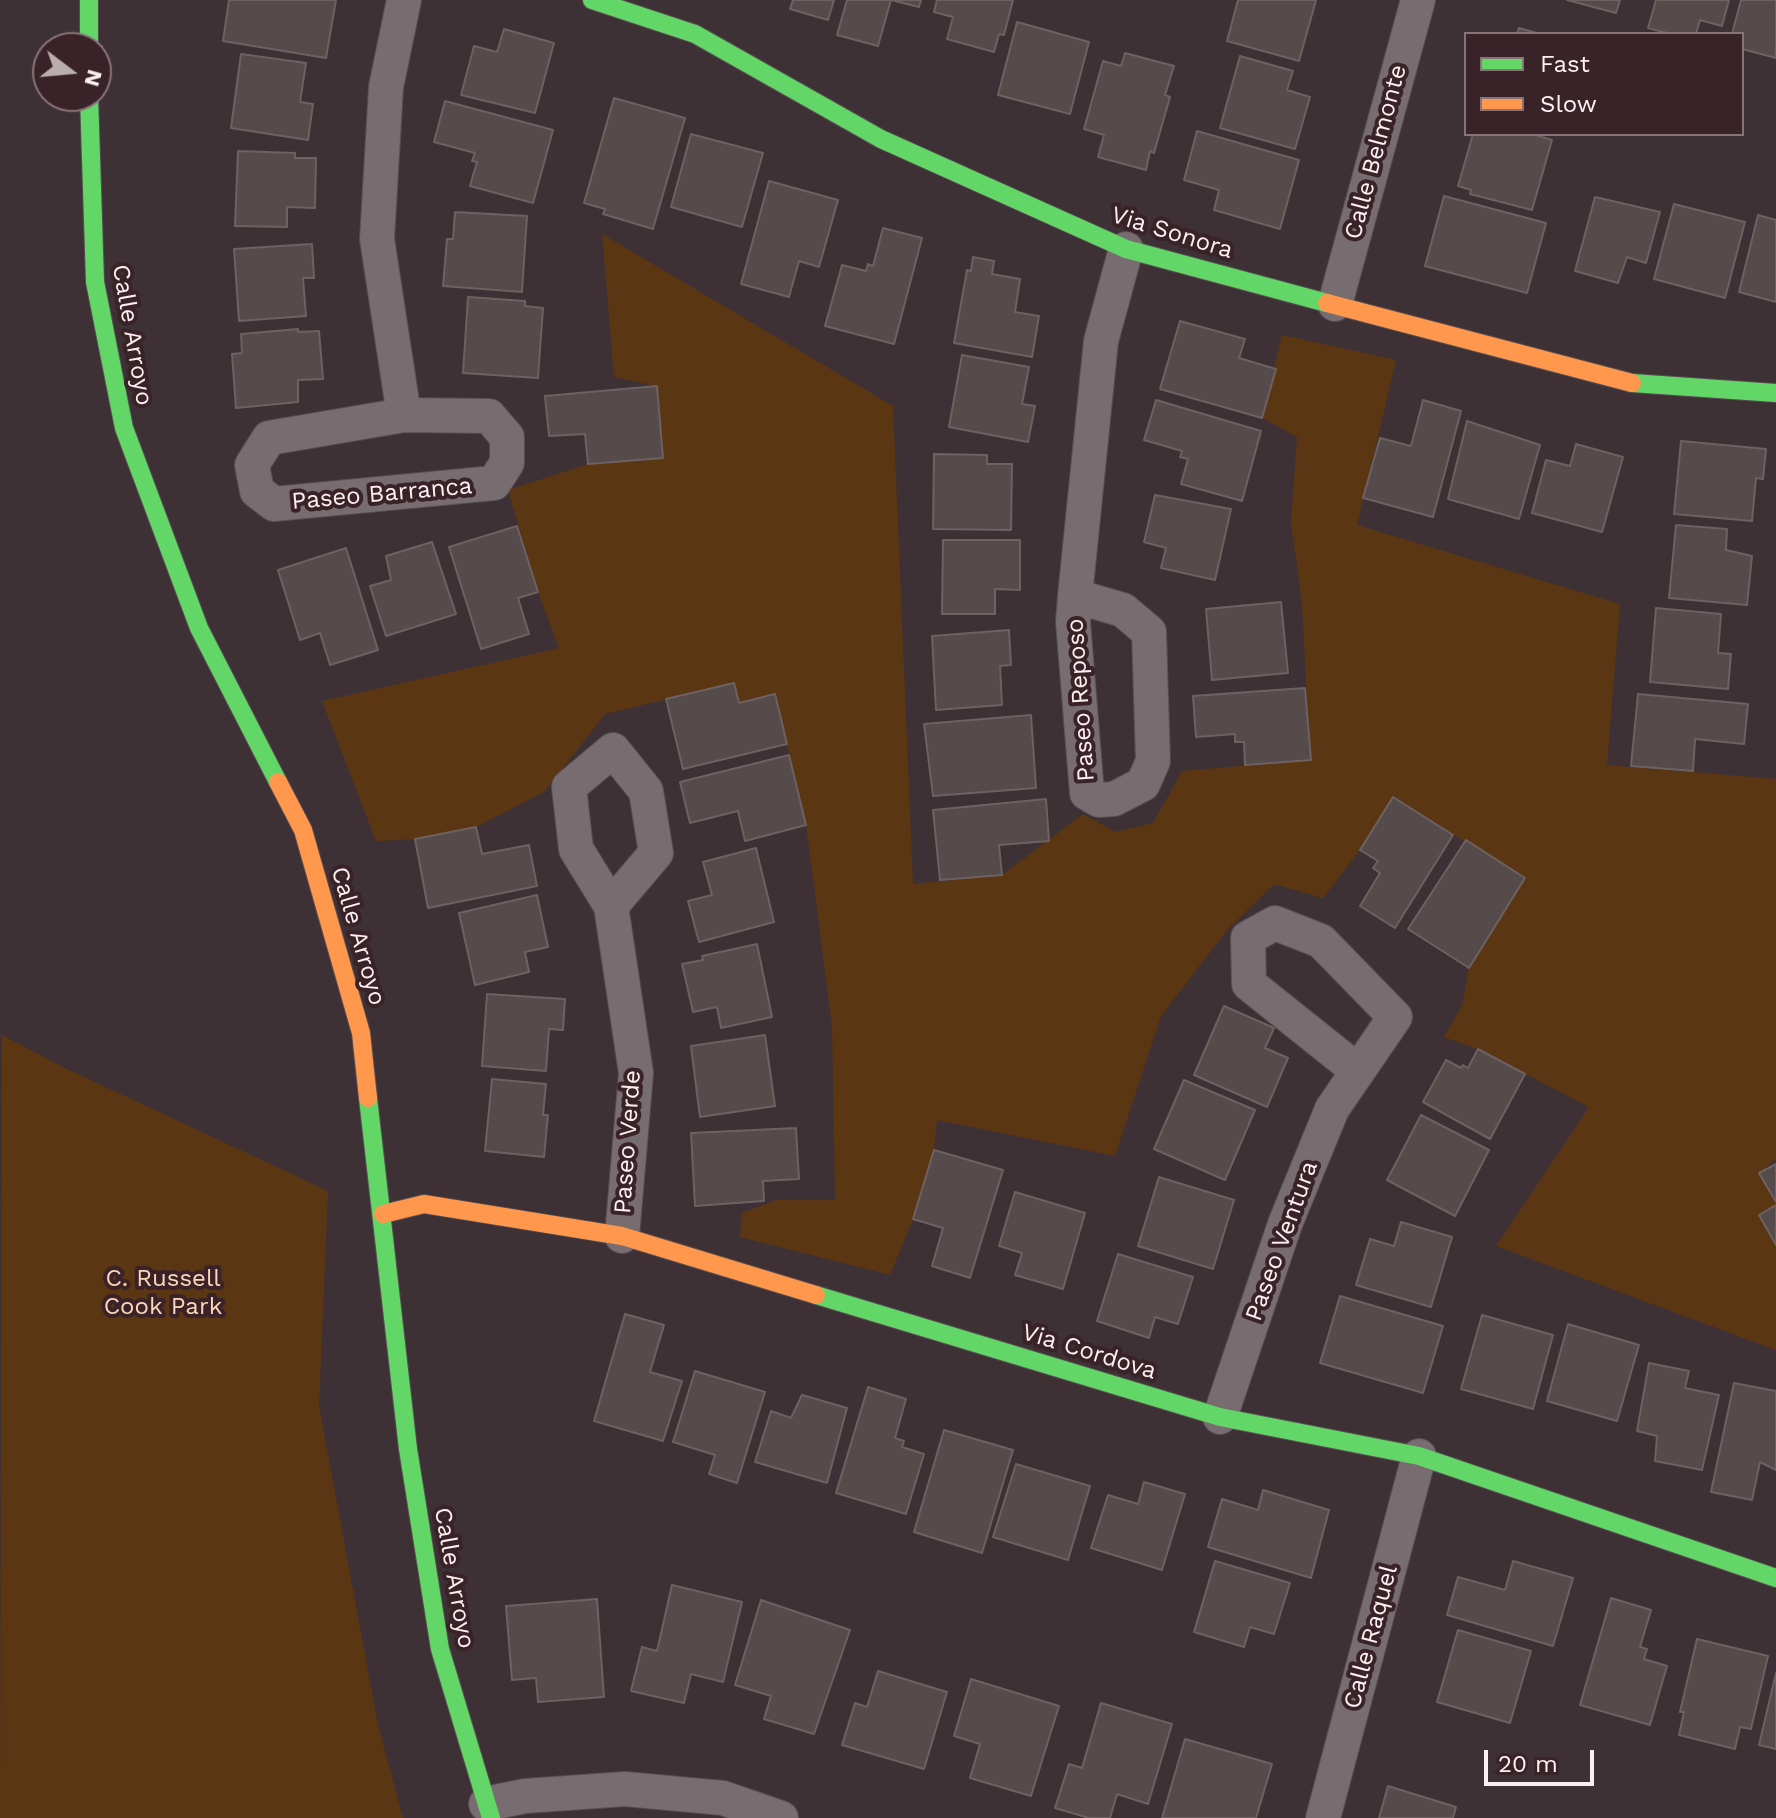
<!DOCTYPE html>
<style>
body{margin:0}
#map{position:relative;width:1776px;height:1818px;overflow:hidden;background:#3e3135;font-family:"Work Sans",sans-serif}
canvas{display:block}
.legend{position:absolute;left:1464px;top:32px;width:280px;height:104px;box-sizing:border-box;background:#392228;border:2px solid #877479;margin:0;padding:10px 14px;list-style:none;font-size:24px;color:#fdf0f3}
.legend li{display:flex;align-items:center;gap:16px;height:40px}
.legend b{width:40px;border:2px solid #877479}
.north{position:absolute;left:32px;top:32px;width:80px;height:80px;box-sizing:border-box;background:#392228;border:2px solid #877479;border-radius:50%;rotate:106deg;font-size:22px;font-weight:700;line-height:32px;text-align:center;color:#fdf0f3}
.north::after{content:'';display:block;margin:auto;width:28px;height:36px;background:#baadb0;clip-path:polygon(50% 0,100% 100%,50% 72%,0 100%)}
.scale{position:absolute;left:1484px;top:1750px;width:110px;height:36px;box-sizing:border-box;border:4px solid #fdf0f3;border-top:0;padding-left:10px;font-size:24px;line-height:28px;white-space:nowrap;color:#fdf0f3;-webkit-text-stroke:6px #392228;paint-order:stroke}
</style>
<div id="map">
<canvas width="1776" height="1818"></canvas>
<ul class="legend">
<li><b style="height:10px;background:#63d668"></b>Fast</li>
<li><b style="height:10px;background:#ff974d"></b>Slow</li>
</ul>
<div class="north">N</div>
<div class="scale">20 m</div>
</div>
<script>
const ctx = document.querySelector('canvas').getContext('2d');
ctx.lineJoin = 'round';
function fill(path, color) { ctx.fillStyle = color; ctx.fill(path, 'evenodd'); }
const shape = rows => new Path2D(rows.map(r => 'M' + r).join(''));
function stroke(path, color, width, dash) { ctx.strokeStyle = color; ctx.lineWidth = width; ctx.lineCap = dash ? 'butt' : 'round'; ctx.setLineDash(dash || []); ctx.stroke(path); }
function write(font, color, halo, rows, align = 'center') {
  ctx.font = font + ' "Work Sans",sans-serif'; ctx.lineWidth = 8; ctx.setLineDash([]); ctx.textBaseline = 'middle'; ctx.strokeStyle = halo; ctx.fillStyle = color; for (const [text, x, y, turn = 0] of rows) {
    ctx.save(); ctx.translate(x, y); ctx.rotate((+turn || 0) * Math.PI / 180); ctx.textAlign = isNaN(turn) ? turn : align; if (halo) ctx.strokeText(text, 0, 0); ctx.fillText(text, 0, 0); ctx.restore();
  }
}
const green = shape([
 [602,234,893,406,913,884,1002,875,1083,814,1115,832,1153,823,1182,771,1310,760,1302,603,1291,522,1297,437,1262,418,1282,335,1396,360,1357,525,1620,604,1607,765,1776,779,1776,1158,1760,1173,1776,1205,1759,1215,1776,1245,1776,1350,1496,1246,1589,1107,1478,1049,1444,1037,1462,1006,1469,968,1525,878,1394,798,1360,850,1323,898,1274,884,1227,930,1161,1016,1115,1156,937,1120,934,1150,913,1219,890,1275,740,1237,742,1213,776,1200,835,1200,832,1025,806,825,775,694,739,703,734,683,605,714,544,792,476,827,415,839,376,841,322,701,559,648,538,592,508,490,588,464,662,458,657,386,614,377],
 [2,1035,65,1068,328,1191,319,1406,378,1725,403,1818,0,1818]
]);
const building = shape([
 [229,0,336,0,326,58,223,41,229,0],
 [793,0,834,0,828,20,790,9,793,0],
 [847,0,891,0,878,46,837,35,847,0],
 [891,0,921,0,919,7,891,0],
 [937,0,1013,0,1004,35,999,34,994,52,947,39,953,17,934,12,937,0],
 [1238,0,1316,0,1299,61,1227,41,1238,0],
 [1567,0,1620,0,1616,13,1567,0],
 [1656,0,1729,0,1722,26,1700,20,1696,34,1671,34,1648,28,1656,0],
 [1741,0,1776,0,1776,58,1742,49,1742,34,1732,34,1741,0],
 [1017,22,1089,42,1070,114,998,95,1017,22],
 [1519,28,1540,34,1517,34,1519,28],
 [504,29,554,43,535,113,461,95,474,46,497,52,504,29],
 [1125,53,1174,66,1165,95,1170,97,1154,153,1150,151,1146,170,1098,157,1104,135,1084,129,1103,61,1121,66,1125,53],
 [241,54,306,63,300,102,313,104,308,140,231,128,241,54],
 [1240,56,1293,71,1287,90,1310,97,1295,149,1220,128,1240,56],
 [614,98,685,118,653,229,603,214,605,209,584,203,614,98],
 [445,101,553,130,533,203,470,186,477,162,472,161,475,153,434,142,445,101],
 [1197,131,1299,160,1280,229,1214,210,1219,190,1184,180,1197,131],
 [691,134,763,153,742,227,671,207,691,134],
 [1473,134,1532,134,1552,140,1532,210,1470,194,1471,190,1458,186,1473,134],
 [238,151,295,153,295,158,316,158,315,208,287,207,287,227,235,226,238,151],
 [769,181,838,200,819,267,799,261,789,297,741,284,769,181],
 [1444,196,1546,223,1527,293,1425,266,1444,196],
 [1595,197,1660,212,1646,263,1627,257,1618,283,1575,271,1595,197],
 [1674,204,1745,222,1725,298,1654,279,1674,204],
 [455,212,527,216,522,292,443,286,447,239,453,239,455,212],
 [1758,215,1776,220,1776,302,1739,292,1758,215],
 [883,228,922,238,894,344,825,326,842,265,866,271,868,264,873,266,883,228],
 [312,244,314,278,303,278,306,316,239,321,234,249,312,244],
 [973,257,994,261,992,274,1020,279,1015,312,1039,316,1032,357,954,343,967,270,971,271,973,257],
 [468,297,525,301,525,306,543,308,538,378,463,373,468,297],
 [1180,321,1245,339,1239,358,1276,369,1262,418,1160,389,1180,321],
 [298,329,298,332,319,331,323,379,298,380,298,402,236,408,232,354,242,353,241,334,298,329],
 [962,355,1029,367,1022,404,1035,406,1028,442,949,427,962,355],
 [657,386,663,458,588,464,585,434,549,436,545,396,657,386],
 [1156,400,1261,431,1242,501,1181,484,1188,459,1180,457,1182,451,1144,440,1156,400],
 [1423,400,1461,411,1433,517,1363,498,1380,438,1411,446,1423,400],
 [1467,421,1540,445,1519,519,1448,499,1467,421],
 [1681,441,1766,449,1763,479,1756,478,1752,521,1674,514,1681,441],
 [1576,444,1623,457,1602,532,1532,513,1546,460,1570,466,1576,444],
 [934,454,987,455,987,464,1012,464,1011,530,933,529,934,454],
 [1155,495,1231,509,1215,580,1161,568,1166,548,1144,542,1155,495],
 [1676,525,1727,529,1726,550,1752,556,1747,605,1669,598,1676,525],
 [517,526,538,592,518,598,529,634,481,649,449,547,517,526],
 [943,540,1020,540,1020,590,995,589,995,614,942,614,943,540],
 [432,542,456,614,386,636,370,586,391,580,386,556,432,542],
 [346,548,378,650,330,665,320,633,300,640,278,570,346,548],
 [1281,602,1288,673,1212,680,1206,609,1281,602],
 [1656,608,1721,614,1718,653,1731,654,1728,689,1650,682,1656,608],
 [1009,630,1011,665,1000,666,1002,705,936,710,932,636,1009,630],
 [734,683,739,703,775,694,787,744,683,769,666,699,734,683],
 [1305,688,1311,760,1245,765,1244,742,1235,742,1235,734,1196,737,1193,696,1305,688],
 [1638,694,1748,704,1744,744,1695,739,1693,771,1631,766,1638,694],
 [1031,715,1036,788,933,796,924,724,1031,715],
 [789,755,806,825,745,841,738,811,690,823,680,782,789,755],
 [1393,797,1453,835,1395,928,1360,906,1380,873,1373,868,1378,861,1360,850,1393,797],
 [1046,799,1049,841,999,845,1002,875,940,880,933,810,1046,799],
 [476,827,482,854,529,845,537,886,428,908,415,839,476,827],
 [1466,840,1525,878,1469,968,1408,929,1466,840],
 [756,848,774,922,699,942,688,901,712,895,703,862,756,848],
 [537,895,548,947,525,952,529,972,475,985,459,913,537,895],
 [757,944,772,1017,721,1028,717,1007,693,1012,682,964,703,960,702,956,757,944],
 [487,994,565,999,563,1030,549,1029,546,1071,482,1066,487,994],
 [1224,1006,1274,1028,1265,1048,1288,1058,1267,1107,1194,1075,1224,1006],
 [765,1035,775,1106,700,1117,691,1046,765,1035],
 [1478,1049,1525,1074,1490,1139,1423,1102,1446,1060,1461,1068,1463,1065,1468,1068,1478,1049],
 [492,1079,546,1084,543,1115,548,1115,544,1157,485,1151,492,1079],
 [1184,1080,1255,1110,1225,1180,1154,1149,1184,1080],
 [1421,1115,1489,1150,1455,1216,1387,1180,1421,1115],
 [796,1128,799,1179,763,1181,764,1201,695,1206,691,1133,796,1128],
 [934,1150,1003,1170,970,1278,932,1266,943,1228,913,1219,934,1150],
 [1776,1164,1776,1202,1759,1173,1776,1164],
 [1159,1177,1234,1200,1213,1269,1138,1246,1159,1177],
 [1015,1192,1085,1213,1063,1289,1015,1275,1022,1253,999,1246,1015,1192],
 [1776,1205,1776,1245,1759,1215,1776,1205],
 [1401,1222,1452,1237,1431,1307,1356,1285,1370,1239,1394,1246,1401,1222],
 [1118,1254,1193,1277,1178,1324,1155,1317,1149,1338,1097,1321,1118,1254],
 [1340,1296,1443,1326,1423,1393,1320,1363,1340,1296],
 [625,1314,664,1325,650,1372,682,1381,663,1441,594,1421,625,1314],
 [1482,1315,1553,1335,1533,1409,1461,1389,1482,1315],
 [1568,1324,1639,1345,1617,1421,1547,1401,1568,1324],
 [1649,1363,1689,1371,1685,1388,1719,1395,1702,1470,1655,1461,1657,1436,1637,1431,1649,1363],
 [695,1371,765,1392,737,1483,709,1474,715,1455,673,1442,695,1371],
 [1734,1383,1776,1391,1776,1470,1760,1462,1752,1500,1711,1492,1734,1383],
 [868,1387,906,1399,895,1438,904,1441,902,1447,924,1454,906,1514,836,1493,868,1387],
 [802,1395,847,1408,827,1483,755,1462,771,1411,791,1418,802,1395],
 [944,1430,1013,1450,982,1553,914,1532,944,1430],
 [1016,1464,1090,1486,1068,1560,993,1537,1016,1464],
 [1144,1482,1185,1494,1162,1570,1091,1548,1108,1495,1138,1504,1144,1482],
 [1263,1490,1329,1510,1311,1578,1208,1547,1222,1499,1258,1510,1263,1490],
 [1215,1561,1290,1583,1274,1634,1250,1627,1244,1647,1194,1632,1215,1561],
 [1513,1561,1573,1578,1553,1646,1447,1615,1458,1577,1505,1590,1513,1561],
 [672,1585,742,1602,723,1682,691,1674,684,1703,631,1691,642,1647,657,1651,672,1585],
 [1611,1598,1651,1610,1640,1647,1647,1649,1644,1659,1667,1666,1650,1725,1580,1705,1611,1598],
 [597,1599,604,1697,538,1702,536,1678,512,1680,506,1606,597,1599],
 [761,1600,850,1630,814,1734,764,1719,771,1696,735,1685,761,1600],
 [1458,1630,1531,1651,1510,1723,1437,1702,1458,1630],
 [1697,1639,1768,1656,1751,1729,1740,1727,1735,1749,1679,1735,1684,1712,1680,1712,1697,1639],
 [878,1671,947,1692,924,1769,842,1745,855,1703,867,1707,878,1671],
 [1776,1673,1776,1749,1759,1745,1776,1673],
 [971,1679,1059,1706,1031,1796,970,1778,980,1744,954,1736,971,1679],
 [1101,1703,1172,1724,1148,1804,1117,1794,1110,1818,1089,1818,1055,1808,1069,1764,1082,1768,1101,1703],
 [1185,1739,1272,1764,1256,1818,1162,1818,1185,1739],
 [1388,1786,1456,1807,1453,1818,1379,1818,1388,1786]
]);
const street = shape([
 [1335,304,1418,0],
 [404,415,489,416,507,437,507,463,494,483,274,504,257,491,252,465,269,438,404,415],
 [404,415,377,239,386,87,404,0],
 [1075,596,1123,610,1149,632,1153,761,1143,784,1114,799,1099,800,1087,793,1073,622,1075,596,1101,341,1126,249],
 [611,906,656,853,646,791,613,750,569,787,576,849,611,906,636,1073,622,1236],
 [1220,1417,1285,1224,1332,1109,1358,1071,1395,1017,1321,941,1275,923,1248,938,1249,984,1358,1071],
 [486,1804,525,1796,625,1789,723,1798,781,1818],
 [1323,1818,1419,1456]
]);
const fast = shape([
 [89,0,89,48],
 [592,0,695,34,881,139,1126,249,1327,303],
 [89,96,95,282,124,428,199,628,278,782],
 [1632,383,1776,393],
 [368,1098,408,1449,440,1649,491,1818],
 [816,1295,1220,1417,1419,1456,1776,1578]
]);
const slow = shape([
 [1327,303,1632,383],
 [278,782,303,830,361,1033,368,1098],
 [383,1214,424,1204,622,1236,816,1295]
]);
const streetNames = [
 ["Calle Belmonte",1376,152,-75],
 ["Via Sonora",1172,233,17],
 ["Calle Arroyo",132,335,80],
 ["Paseo Barranca",382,494,-5],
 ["Paseo Reposo",1081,700,-94],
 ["Calle Arroyo",358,936,74],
 ["Paseo Verde",628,1142,-86],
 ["Paseo Ventura",1282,1241,-70],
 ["Via Cordova",1089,1352,17],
 ["Calle Arroyo",454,1578,80],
 ["Calle Raquel",1371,1637,-75]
];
const parkNames = [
 ["C. Russell",163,1279],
 ["Cook Park",163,1307]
];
fill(green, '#5b3612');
fill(building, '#554b4b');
stroke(building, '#6d6162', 2);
stroke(street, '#584e51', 36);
stroke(fast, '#584e51', 20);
stroke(slow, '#584e51', 20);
stroke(street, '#776c6f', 34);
stroke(fast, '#63d668', 18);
stroke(slow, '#ff974d', 18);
write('24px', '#fdf0f3', '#392228', streetNames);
write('24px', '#fdd6b7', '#392228', parkNames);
</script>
